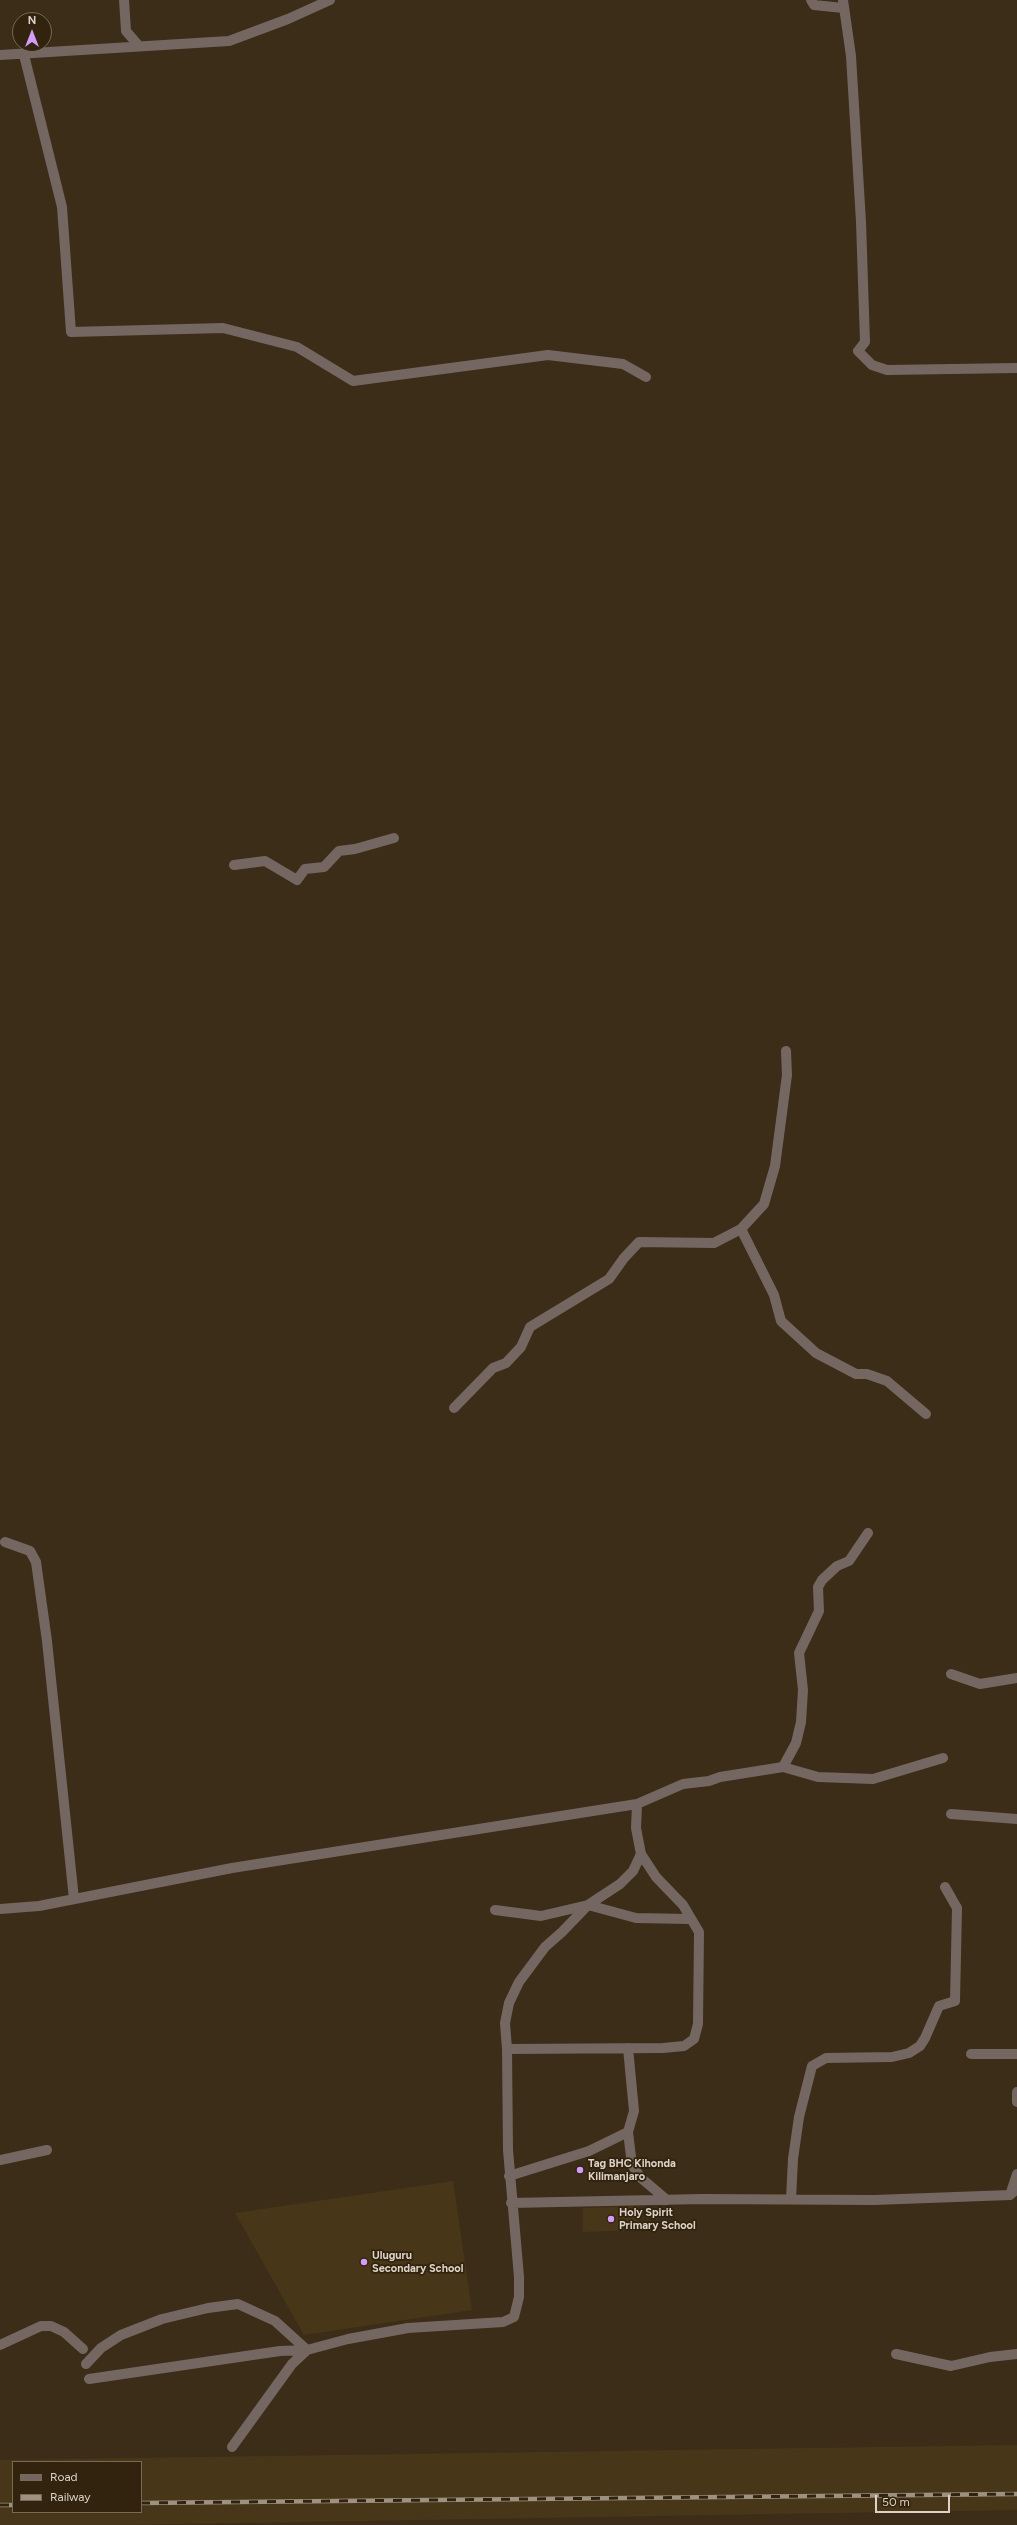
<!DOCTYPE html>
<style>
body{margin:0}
#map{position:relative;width:1017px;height:2525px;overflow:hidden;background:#3b2d17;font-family:Figtree,sans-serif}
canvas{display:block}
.legend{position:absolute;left:12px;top:2461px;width:130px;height:52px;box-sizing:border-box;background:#31230e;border:1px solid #756958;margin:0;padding:5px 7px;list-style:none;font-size:12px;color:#dcd3c6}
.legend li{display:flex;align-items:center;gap:8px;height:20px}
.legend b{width:20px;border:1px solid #756958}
.north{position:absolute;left:12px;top:12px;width:40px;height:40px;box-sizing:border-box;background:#31230e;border:1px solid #756958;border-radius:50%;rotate:0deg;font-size:11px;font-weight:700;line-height:16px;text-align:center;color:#dcd3c6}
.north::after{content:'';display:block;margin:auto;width:14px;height:18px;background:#d29cfd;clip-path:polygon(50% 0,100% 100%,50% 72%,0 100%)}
.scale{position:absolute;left:875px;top:2495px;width:75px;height:18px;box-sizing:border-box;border:2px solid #dcd3c6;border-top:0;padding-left:5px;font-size:12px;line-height:14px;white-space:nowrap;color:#dcd3c6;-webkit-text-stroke:3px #31230e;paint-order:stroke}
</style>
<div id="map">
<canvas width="1017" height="2525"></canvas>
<ul class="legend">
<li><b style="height:5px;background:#746762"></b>Road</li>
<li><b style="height:5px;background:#9d9281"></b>Railway</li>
</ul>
<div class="north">N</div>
<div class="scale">50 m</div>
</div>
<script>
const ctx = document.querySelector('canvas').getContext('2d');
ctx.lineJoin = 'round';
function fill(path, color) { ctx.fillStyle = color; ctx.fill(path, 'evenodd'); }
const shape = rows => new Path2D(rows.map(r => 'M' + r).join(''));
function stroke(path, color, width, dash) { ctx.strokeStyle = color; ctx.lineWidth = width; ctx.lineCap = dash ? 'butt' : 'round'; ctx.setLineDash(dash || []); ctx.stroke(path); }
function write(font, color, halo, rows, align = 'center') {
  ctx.font = font + ' Figtree,sans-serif'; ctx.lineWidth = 3.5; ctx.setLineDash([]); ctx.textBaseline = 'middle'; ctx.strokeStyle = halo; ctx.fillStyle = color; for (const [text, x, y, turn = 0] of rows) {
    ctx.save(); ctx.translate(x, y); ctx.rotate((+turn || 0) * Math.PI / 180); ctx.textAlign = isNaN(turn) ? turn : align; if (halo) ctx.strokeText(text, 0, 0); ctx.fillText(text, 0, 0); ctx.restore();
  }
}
const built = shape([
 [453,2181,472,2310,304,2335,235,2213],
 [638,2206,639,2230,583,2232,583,2208],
 [1017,2445,1017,2510,118,2525,0,2525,0,2460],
 [13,2462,141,2462,141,2512,13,2512]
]);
const minor = shape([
 [124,0,126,31,139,46],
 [811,0,814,5,843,8],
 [843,0,851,56,861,222,865,342,858,351,872,365,887,370,1017,368],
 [0,55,229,41,288,19,330,0],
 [24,55,62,207,71,332,223,328,297,347,353,381,548,355,623,364,646,377],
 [234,865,265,861,297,880,305,869,324,867,339,851,355,849,394,838],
 [786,1051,787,1075,775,1166,764,1204,741,1229,774,1295,781,1321,816,1353,856,1374,867,1374,887,1381,926,1414],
 [454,1408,493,1368,506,1363,521,1347,530,1327,609,1279,624,1258,639,1242,714,1243,741,1229],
 [5,1542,30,1551,36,1562,47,1641,74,1899],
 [951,1674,980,1684,1017,1678],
 [783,1767,796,1743,801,1722,803,1690,799,1653,819,1611,818,1587,822,1580,837,1566,849,1561,868,1533],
 [951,1814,1017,1819],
 [0,1909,39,1906,232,1868,637,1804,683,1784,709,1781,720,1777,783,1767,818,1777,873,1779,943,1758],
 [495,1910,541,1916,588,1905,636,1918,689,1919],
 [628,2048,634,2111,628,2132,632,2165,641,2178,667,2200],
 [507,2049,663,2048,684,2046,694,2039,698,2024,699,1932,683,1905,656,1877,641,1854],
 [971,2054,1017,2054],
 [1017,2092,1017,2102],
 [0,2160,47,2150],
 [509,2176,589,2151,628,2132],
 [1010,2195,1017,2174],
 [791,2199,793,2159,799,2117,812,2066,826,2058,892,2057,909,2053,920,2046,925,2038,939,2006,955,2001,957,1908,945,1887],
 [511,2203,702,2199,874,2200,1010,2195,1017,2189],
 [0,2345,41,2326,51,2326,64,2332,83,2349],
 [896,2354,951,2366,990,2357,1017,2354],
 [86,2364,101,2348,121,2335,162,2319,208,2308,238,2304,275,2321,307,2350],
 [89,2379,280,2351,307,2350],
 [232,2447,292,2364,307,2350,348,2339,408,2328,503,2322,514,2317,519,2297,519,2277,508,2150,507,2049,505,2023,509,2003,519,1982,545,1947,562,1932,588,1905,620,1884,633,1871,641,1854,636,1828,637,1804]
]);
const rail = shape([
 [141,2503,1017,2494],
 [0,2505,13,2505]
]);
const markers = [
 [580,2170,4,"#d29cfd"],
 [611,2219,4,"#d29cfd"],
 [364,2262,4,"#d29cfd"]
];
const poiNames = [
 ["Tag BHC Kihonda",588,2164],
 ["Kilimanjaro",588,2177],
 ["Holy Spirit",619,2213],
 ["Primary School",619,2226],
 ["Uluguru",372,2256],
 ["Secondary School",372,2269]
];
fill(built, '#483619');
stroke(minor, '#746762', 10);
stroke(rail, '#9d9281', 4.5);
stroke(rail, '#31230e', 3, [9]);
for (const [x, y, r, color] of markers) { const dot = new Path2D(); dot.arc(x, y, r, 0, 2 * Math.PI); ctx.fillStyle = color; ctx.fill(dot); stroke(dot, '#31230e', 1.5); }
write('bold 11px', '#dcd3c6', '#31230e', poiNames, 'left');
</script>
